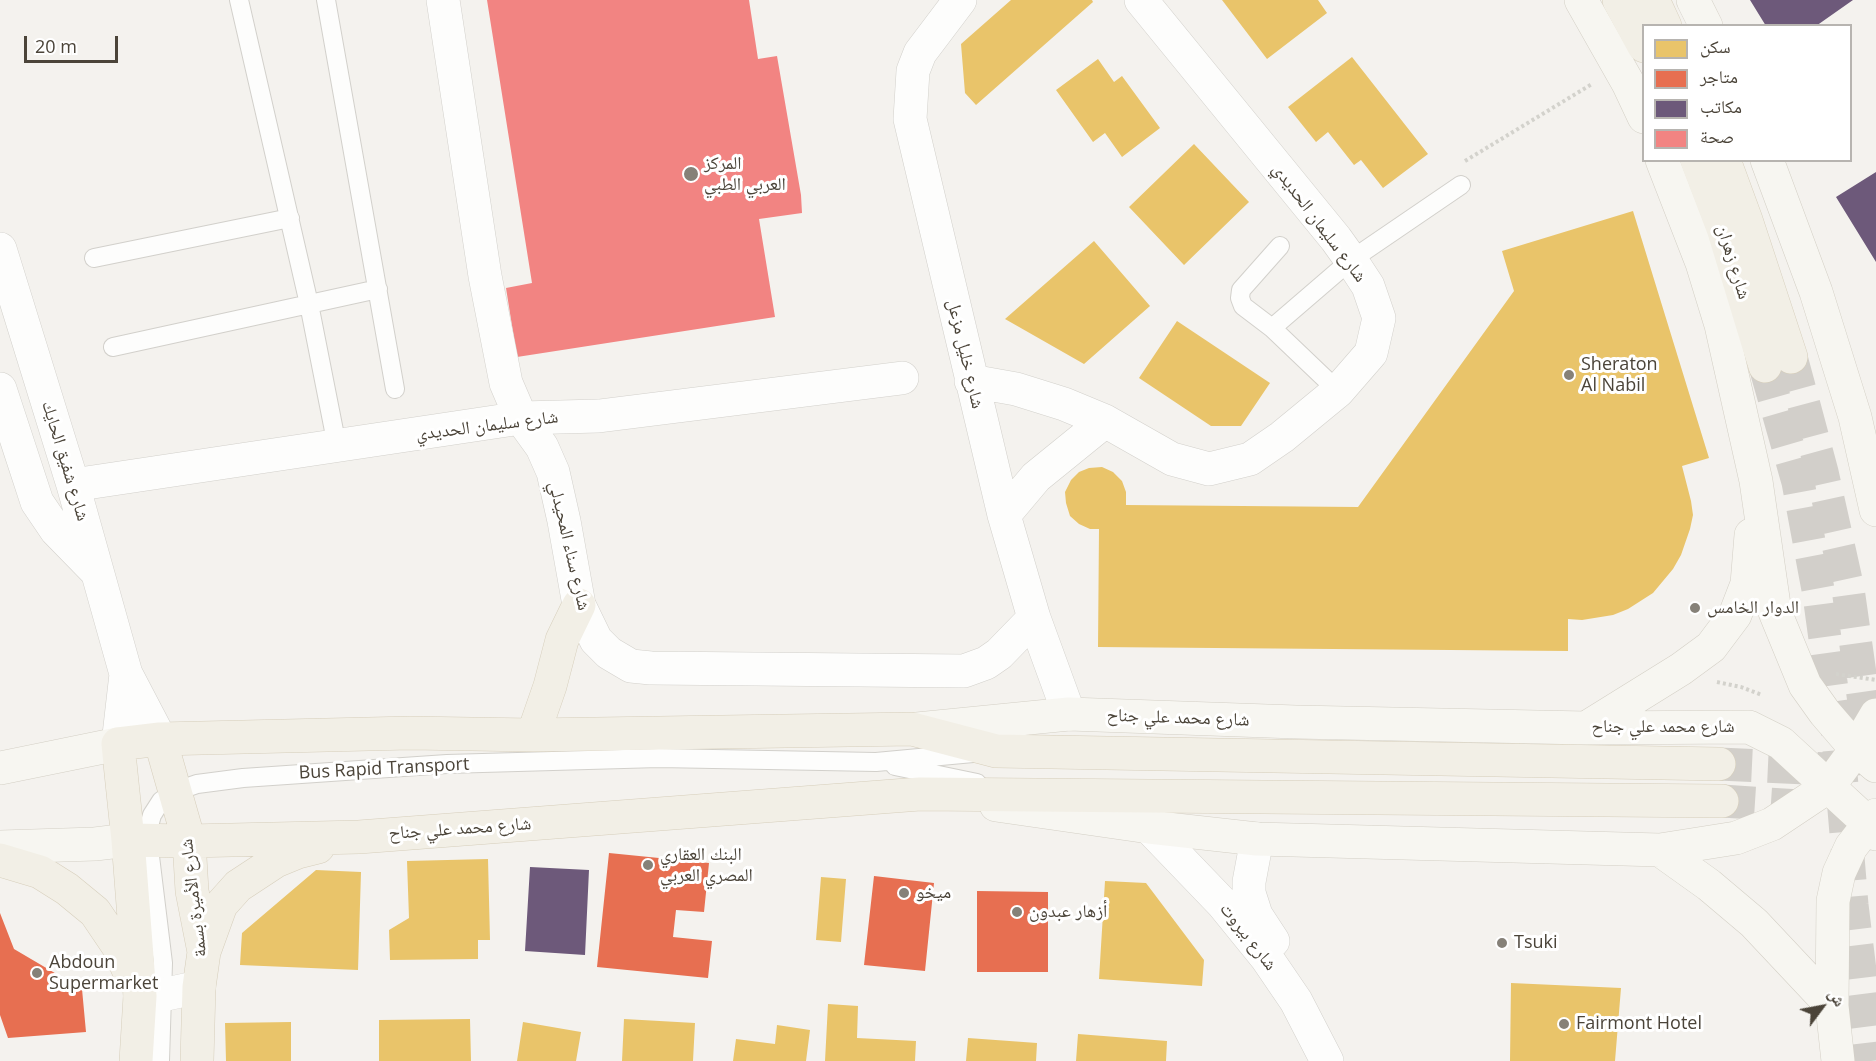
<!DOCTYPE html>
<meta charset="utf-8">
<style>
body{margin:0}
#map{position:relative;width:1876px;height:1061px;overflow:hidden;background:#f4f2ee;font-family:"Open Sans","Noto Naskh Arabic",sans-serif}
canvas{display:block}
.legend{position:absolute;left:1642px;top:24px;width:210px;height:138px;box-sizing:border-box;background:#fff;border:2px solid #b7b4b0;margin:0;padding:8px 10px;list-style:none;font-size:18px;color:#4b4439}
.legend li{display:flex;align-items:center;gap:12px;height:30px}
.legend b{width:30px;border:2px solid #b7b4b0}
.north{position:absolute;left:1792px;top:977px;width:60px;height:60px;-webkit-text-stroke:4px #fff;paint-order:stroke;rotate:58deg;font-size:16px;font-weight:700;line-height:24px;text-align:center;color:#4b4439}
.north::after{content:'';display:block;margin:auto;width:21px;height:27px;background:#4b4439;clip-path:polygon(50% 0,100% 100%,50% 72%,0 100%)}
.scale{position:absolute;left:24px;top:36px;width:94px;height:27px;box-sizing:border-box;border:3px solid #4b4439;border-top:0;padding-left:8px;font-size:18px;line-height:21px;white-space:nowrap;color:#4b4439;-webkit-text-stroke:4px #fff;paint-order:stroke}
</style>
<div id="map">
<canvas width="1876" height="1061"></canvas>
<ul class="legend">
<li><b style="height:16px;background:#e9c46a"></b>سكن</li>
<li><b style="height:16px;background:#e76f51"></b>متاجر</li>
<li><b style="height:16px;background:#6d597a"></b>مكاتب</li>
<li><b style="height:16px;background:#f28482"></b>صحة</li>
</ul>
<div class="north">ش</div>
<div class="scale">20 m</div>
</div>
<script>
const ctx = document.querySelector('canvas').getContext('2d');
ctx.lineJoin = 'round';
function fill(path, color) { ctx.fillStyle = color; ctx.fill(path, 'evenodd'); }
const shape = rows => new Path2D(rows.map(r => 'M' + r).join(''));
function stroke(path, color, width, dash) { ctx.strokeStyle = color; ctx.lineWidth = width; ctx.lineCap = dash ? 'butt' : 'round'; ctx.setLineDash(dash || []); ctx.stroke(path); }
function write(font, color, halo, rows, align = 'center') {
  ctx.font = font + ' "Open Sans","Noto Naskh Arabic",sans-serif'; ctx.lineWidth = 6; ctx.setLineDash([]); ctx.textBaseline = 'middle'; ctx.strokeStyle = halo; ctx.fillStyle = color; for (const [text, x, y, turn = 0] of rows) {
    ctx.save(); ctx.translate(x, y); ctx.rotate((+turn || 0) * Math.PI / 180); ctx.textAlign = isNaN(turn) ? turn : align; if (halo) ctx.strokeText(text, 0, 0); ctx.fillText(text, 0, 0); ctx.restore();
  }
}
const homes = shape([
 [1011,0,1092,0,1093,2,976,105,965,93,961,44],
 [1222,0,1318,0,1327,13,1267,59],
 [1352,57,1428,154,1383,188,1361,160,1354,165,1328,132,1316,142,1288,107],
 [1098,59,1114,82,1122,76,1160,128,1122,157,1105,133,1093,142,1056,90],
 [1194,144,1249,202,1184,265,1129,207],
 [1633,211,1709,458,1682,466,1691,501,1693,515,1690,529,1681,555,1673,569,1653,593,1628,609,1613,615,1582,620,1568,619,1568,651,1098,647,1099,529,1090,529,1079,524,1070,516,1066,503,1065,492,1071,480,1079,472,1089,468,1102,467,1113,472,1122,481,1126,492,1126,505,1358,507,1514,291,1502,251],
 [1094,241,1150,306,1084,364,1005,319],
 [1177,321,1270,383,1241,426,1211,426,1139,378],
 [488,859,490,940,478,940,478,959,390,960,389,930,409,918,407,861],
 [316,870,361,872,358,970,240,965,242,933],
 [821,877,846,879,841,942,816,940],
 [1105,881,1146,883,1204,960,1202,986,1099,979],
 [1511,983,1621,988,1615,1061,1510,1061],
 [828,1004,858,1006,857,1038,916,1041,915,1061,825,1061],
 [470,1019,471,1061,379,1061,379,1020],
 [624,1019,695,1023,693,1061,622,1061],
 [291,1022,291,1061,226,1061,225,1023],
 [523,1022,581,1032,576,1061,517,1061],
 [777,1025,810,1030,806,1061,733,1061,736,1039,775,1044],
 [1078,1034,1167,1041,1166,1061,1076,1061],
 [968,1038,1037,1043,1036,1061,966,1061]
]);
const shops = shape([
 [609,853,709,863,704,912,676,910,673,937,712,941,708,978,597,967],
 [874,876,934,883,925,971,864,965],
 [977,891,1048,892,1048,972,977,972],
 [0,913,14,949,82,989,86,1032,8,1038,0,1015]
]);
const offices = shape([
 [1750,0,1853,0,1816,26,1766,26],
 [1876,172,1876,262,1836,197],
 [530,867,589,870,585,955,525,951]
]);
const health = shape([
 [487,0,749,0,758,59,777,56,801,195,802,213,759,219,775,317,517,357,506,288,532,283]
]);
const primaryTunnel = shape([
 [1791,357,1822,472,1848,589,1876,787],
 [1765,366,1798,482,1819,595,1837,726,1852,905,1871,1061],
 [1719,764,1826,769],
 [1722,801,1816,807]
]);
const path = shape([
 [1465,161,1592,84],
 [1836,674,1876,680],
 [1717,682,1741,687,1762,695]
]);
const service = shape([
 [239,0,309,304,337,446],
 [326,0,395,389],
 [1280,246,1241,290,1240,298,1243,306,1272,328,1338,391],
 [94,258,290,218],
 [1272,328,1351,260,1461,185],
 [113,347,378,289],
 [895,766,977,783],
 [160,1061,163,963,148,840,149,826,152,815,161,801,174,792,197,784,243,778,447,764,659,758,876,762,973,753]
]);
const minor = shape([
 [443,0,485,276,506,383,521,418,542,447,553,472,564,521,579,605,596,640,609,653,631,666,651,668,964,671,986,663,999,654,1034,618],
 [960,0,920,53,913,71,910,119,1004,515,1034,618,1069,714],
 [0,249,73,485,126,674,160,739],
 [971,381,1016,389,1064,404,1105,421,1172,459,1209,469,1250,459,1282,437,1338,391,1371,353,1379,318,1368,286,1351,260,1336,239,1141,0],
 [0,389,37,502,56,530,97,572],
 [73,485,521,418,599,416,902,378],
 [1004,515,1036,477,1105,421],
 [118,744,126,674],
 [1149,827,1223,904,1266,957,1296,1001,1327,1061],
 [1257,839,1249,882,1249,893,1256,915,1273,941],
 [140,996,162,995,199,987]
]);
const secondary = shape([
 [1581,0,1628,83,1644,117],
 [1693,0,1706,26],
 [1662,160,1702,263,1721,325,1756,481,1775,612,1805,685,1825,713,1856,749,1876,766],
 [1767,160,1816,292,1855,417,1876,510],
 [1586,728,1681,669,1711,647,1735,615,1747,584,1751,535],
 [917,729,1069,714,1296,722,1586,728,1749,727,1781,743,1868,823,1876,834],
 [0,768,118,744],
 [996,805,1149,827,1257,839,1660,850,1736,838,1772,824,1829,786,1856,749,1876,715],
 [0,847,95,844,128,840],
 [1660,850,1709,885,1754,923,1832,1006],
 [1838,1061,1832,1006,1833,901,1839,873,1851,847,1876,815]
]);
const primary = shape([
 [1619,0,1644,46],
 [1653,0,1665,26],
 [1697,160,1723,228,1765,366],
 [1724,160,1746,220,1791,357],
 [533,735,550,686,562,640,579,605],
 [160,739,189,841,192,891,204,952,199,987,197,1061],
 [128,840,189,841,359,837,920,794,1722,801],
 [0,860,40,872,67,889,95,912,118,946,131,976],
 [204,952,221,905,238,886,276,861,298,852,318,847],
 [136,1061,140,996,128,840,118,744,160,739,410,733,533,735,912,729,996,751,1719,764]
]);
const markers = [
 [691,174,8,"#868178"],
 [1569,375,6,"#868178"],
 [1695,608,6,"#868178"],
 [648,865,6,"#868178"],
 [904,893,6,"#868178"],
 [1017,912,6,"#868178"],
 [1502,943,6,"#868178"],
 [37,973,6,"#868178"],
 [1564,1024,6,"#868178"]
];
const poiNames = [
 ["المركز",704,164],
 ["العربي الطبي",704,185],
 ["Sheraton",1581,365],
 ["Al Nabil",1581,386],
 ["الدوار الخامس",1707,608],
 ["البنك العقاري",660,855],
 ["المصري العربي",660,876],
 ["ميخو",916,893],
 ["أزهار عبدون",1029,912],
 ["Tsuki",1514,943],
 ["Abdoun",49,963],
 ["Supermarket",49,984],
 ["Fairmont Hotel",1576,1024]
];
const streetNames = [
 ["شارع سليمان الحديدي",1319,223,53],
 ["شارع زهران",1733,262,73],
 ["شارع خليل مزعل",965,354,77],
 ["شارع سليمان الحديدي",487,426,-7],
 ["شارع شفيق الحايك",65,461,73],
 ["شارع سناء المحيدلي",569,546,77],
 ["شارع محمد علي جناح",1178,718,2],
 ["شارع محمد علي جناح",1663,727],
 ["Bus Rapid Transport",384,769,-3],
 ["شارع محمد علي جناح",460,829,-4],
 ["شارع الأميرة بسمة",194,898,-97],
 ["شارع بيروت",1248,937,52]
];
fill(homes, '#e9c46a');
fill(shops, '#e76f51');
fill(offices, '#6d597a');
fill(health, '#f28482');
stroke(primaryTunnel, '#d2cfca', 33, [33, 16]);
stroke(service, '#d2d0cb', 20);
stroke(minor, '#d2d0cb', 34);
stroke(secondary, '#d3cfc5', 34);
stroke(primary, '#d6cebb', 34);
stroke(path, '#d3d2cc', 4, [3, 3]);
stroke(service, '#fdfdfc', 18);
stroke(minor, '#fdfdfc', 33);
stroke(secondary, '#f7f6f1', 33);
stroke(primary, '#f2efe6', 33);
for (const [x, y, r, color] of markers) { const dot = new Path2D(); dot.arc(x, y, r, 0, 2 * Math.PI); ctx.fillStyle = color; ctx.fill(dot); stroke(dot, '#fff', 2); }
write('18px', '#4b4439', '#fff', poiNames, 'left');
write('18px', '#4b4439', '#fff', streetNames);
</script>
